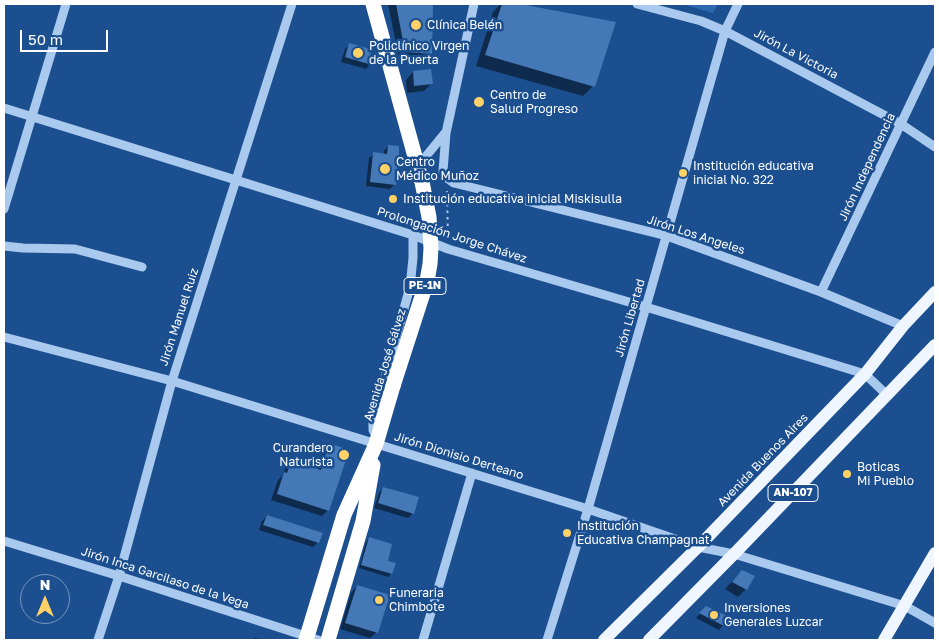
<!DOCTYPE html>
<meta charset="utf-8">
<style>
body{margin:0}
#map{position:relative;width:939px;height:644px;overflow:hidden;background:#1b4f8f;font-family:"Golos Text",sans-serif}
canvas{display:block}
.frame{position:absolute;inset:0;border:5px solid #fff;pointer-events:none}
.north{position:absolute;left:20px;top:574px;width:50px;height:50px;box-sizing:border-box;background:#1b4f8f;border:1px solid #7695bc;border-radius:50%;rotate:0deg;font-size:14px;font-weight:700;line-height:20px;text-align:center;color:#fff}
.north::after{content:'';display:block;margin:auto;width:18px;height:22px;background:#ffd166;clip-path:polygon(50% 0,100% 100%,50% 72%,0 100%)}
.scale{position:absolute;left:20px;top:30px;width:88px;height:22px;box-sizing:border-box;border:2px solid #fff;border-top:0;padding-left:6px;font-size:15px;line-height:18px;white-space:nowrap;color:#fff;-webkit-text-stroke:4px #1b4f8f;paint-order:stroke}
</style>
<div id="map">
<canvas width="939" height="644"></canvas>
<div class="frame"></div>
<div class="north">N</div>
<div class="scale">50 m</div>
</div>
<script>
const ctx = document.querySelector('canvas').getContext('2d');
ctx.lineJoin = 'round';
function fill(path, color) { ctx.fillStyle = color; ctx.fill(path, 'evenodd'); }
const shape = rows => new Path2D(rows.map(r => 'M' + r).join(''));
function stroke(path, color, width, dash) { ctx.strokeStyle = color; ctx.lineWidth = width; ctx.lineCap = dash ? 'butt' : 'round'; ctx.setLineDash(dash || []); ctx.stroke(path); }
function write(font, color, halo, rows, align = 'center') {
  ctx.font = font + ' "Golos Text",sans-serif'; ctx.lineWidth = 5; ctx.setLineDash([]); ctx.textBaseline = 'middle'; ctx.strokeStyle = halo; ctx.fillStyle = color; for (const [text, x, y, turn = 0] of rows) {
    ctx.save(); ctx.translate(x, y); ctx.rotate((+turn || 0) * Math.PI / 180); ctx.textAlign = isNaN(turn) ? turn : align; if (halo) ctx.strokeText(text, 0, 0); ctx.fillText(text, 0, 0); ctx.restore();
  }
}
const green = shape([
 [682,4,718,4,713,13]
]);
const shadow = shape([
 [388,4,429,4,431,15,430,54,424,60,399,58],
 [501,4,513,4,614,23,593,86,583,96,476,66,493,12],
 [350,44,370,64,366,69,341,62,345,49],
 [430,70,432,83,424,91,407,93,406,80,413,72],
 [388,146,395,184,390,189,366,186,369,158,374,154,384,155,384,151],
 [329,445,328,510,322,516,271,500,278,480,283,475,285,469,291,462,317,470,323,451],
 [384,488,413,513,408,518,374,508,379,493],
 [267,516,318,542,313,547,259,530,262,521],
 [369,539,386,562,391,574,388,577,359,568,366,542],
 [742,571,746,589,738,597,725,589],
 [357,586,377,632,370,638,340,629,351,593],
 [706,607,723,625,719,630,696,618],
 [255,638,263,640,252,640]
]);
const building = shape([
 [396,4,433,4,432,54,405,52],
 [502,4,520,4,616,22,595,87,485,55],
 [349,43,370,49,372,65,345,57],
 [431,69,433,84,414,86,413,71],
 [388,145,399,146,399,155,396,185,370,182,373,152,387,154],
 [329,443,346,449,348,454,329,511,277,494,284,472,287,473,291,461,321,470],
 [383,487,419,497,414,514,378,503],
 [267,515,323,533,319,543,263,525],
 [369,537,392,544,388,561,396,563,392,574,361,565],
 [742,570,755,576,747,590,732,582],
 [357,585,390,595,378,633,345,623],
 [706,606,729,617,724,626,699,613]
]);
const path = shape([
 [447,191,448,239]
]);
const minor = shape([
 [474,4,446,133,443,171,447,178,454,183,667,236,821,292,903,326],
 [637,4,701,21,725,31,901,124,935,147],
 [4,108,413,235,448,249,646,307,865,374,887,395],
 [418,166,445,133],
 [4,209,66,4],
 [4,246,23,248,75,249,142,267],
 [821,292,935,52],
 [4,337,172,381,588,509,698,547,734,554,905,606,935,623],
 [378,439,373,430,373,420,410,287,413,258,413,235],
 [4,541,119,576,318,640],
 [98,640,119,576,172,381,292,4],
 [423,640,472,473],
 [547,640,588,509,725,31,738,4]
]);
const major = shape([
 [604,640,698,547,865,374,903,326,935,292],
 [649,640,734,554,935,345],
 [884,640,935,553]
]);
const highway = shape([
 [373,4,422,182],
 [306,640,344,515,376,444,393,386],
 [328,640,363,521,373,465]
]);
const highwayBridge = shape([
 [393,386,427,281,430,264,431,248,429,217,422,182]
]);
const markers = [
 [416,25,6,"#ffd166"],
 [358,53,6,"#ffd166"],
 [479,102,6,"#ffd166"],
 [385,169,6,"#ffd166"],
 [683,173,5,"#ffd166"],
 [393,199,5,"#ffd166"],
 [344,455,6,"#ffd166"],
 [847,474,5,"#ffd166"],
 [567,533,5,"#ffd166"],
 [379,600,5,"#ffd166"],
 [714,615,5,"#ffd166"]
];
const shields = [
 [425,286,42],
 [793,493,50]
];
const shieldNames = [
 ["PE-1N",425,286],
 ["AN-107",793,493]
];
const poiNames = [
 ["Clínica Belén",427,25],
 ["Policlínico Virgen",369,46],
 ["de la Puerta",369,60],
 ["Centro de",490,95],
 ["Salud Progreso",490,109],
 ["Centro",396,162],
 ["Médico Muñoz",396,176],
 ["Institución educativa",693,166],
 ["inicial No. 322",693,180],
 ["Institución educativa inicial Miskisulla",403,199],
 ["Curandero",333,448,"right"],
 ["Naturista",333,462,"right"],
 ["Boticas",857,467],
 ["Mi Pueblo",857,481],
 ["Institución",577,526],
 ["Educativa Champagnat",577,540],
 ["Funeraria",389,593],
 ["Chimbote",389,607],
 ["Inversiones",724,608],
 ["Generales Luzcar",724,622]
];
const streetNames = [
 ["Jirón La Victoria",796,54,28],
 ["Jirón Independencia",867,167,-65],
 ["Prolongación Jorge Chávez",452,235,18],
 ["Jirón Los Angeles",696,235,18],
 ["Jirón Manuel Ruiz",179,317,-72],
 ["Jirón Libertad",630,318,-74],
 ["Avenida José Gálvez",385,365,-73],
 ["Jirón Dionisio Derteano",459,456,17],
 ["Avenida Buenos Aires",763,460,-46],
 ["Jirón Inca Garcilaso de la Vega",165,578,18]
];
fill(green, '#2e69ad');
fill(shadow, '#0007');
fill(building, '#4478b7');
stroke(path, '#a9c9ee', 2, [2.5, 4]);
stroke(minor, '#a9c9ee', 9);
stroke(major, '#f0f6ff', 12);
stroke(highway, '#fff', 15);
stroke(highwayBridge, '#fff', 15);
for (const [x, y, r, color] of markers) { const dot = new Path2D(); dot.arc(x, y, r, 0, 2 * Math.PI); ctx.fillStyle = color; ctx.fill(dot); stroke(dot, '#1b4f8f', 2); }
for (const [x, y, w] of shields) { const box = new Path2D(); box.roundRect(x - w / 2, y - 8.5, w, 17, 4); ctx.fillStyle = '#1b4f8f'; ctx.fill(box); stroke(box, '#fff', 1); }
write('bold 11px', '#fff', null, shieldNames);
write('12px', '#fff', '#1b4f8f', poiNames, 'left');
write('12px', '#fff', '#1b4f8f', streetNames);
</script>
